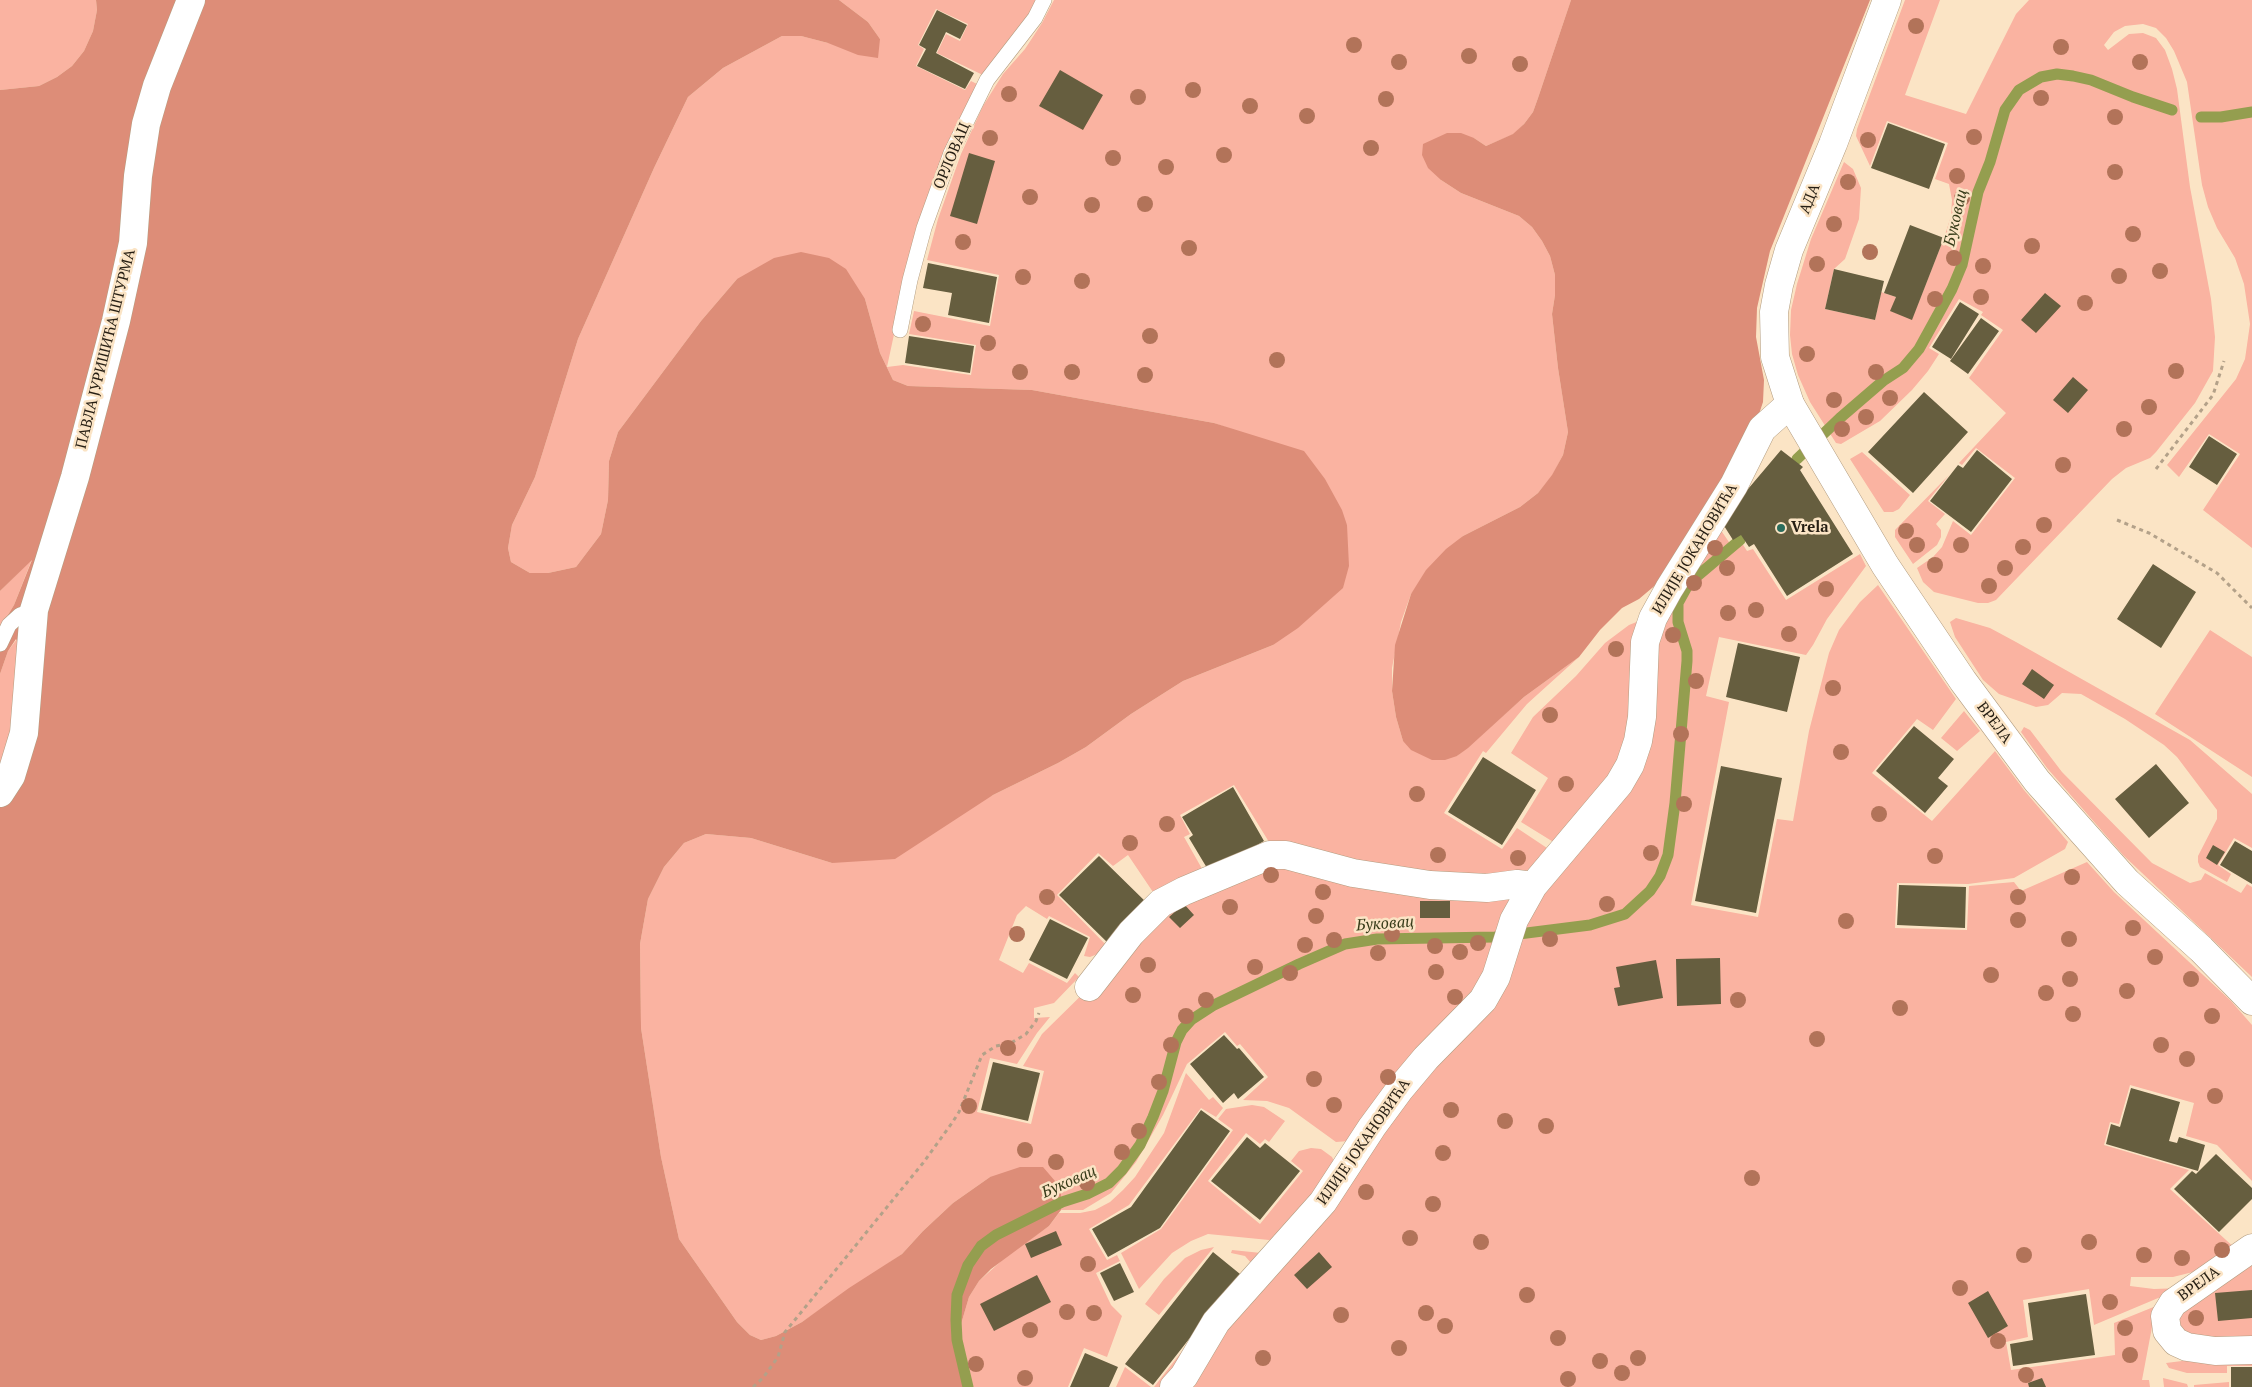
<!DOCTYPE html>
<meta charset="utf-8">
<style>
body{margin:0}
canvas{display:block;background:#fbe4c5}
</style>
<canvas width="2252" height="1387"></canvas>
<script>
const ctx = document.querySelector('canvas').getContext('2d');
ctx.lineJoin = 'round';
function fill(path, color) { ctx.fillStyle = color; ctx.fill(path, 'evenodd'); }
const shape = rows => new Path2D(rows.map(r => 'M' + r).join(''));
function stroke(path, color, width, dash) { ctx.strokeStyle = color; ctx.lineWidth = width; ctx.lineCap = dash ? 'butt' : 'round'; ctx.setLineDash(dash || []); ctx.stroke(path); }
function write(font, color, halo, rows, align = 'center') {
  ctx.font = font + ' "PT Serif",serif'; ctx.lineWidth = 5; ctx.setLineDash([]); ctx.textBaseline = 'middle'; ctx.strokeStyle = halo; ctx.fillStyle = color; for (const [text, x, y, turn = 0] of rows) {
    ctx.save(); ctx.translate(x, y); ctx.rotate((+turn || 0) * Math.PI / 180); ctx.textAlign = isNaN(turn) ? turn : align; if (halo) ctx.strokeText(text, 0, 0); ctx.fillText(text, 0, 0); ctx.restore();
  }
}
const green = shape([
 [0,0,96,0,97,10,93,31,84,51,72,66,57,77,39,86,0,90],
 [839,0,1039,0,985,76,937,53,946,34,960,41,968,24,936,9,918,45,924,49,916,66,965,90,971,81,977,84,913,246,887,367,903,365,971,375,976,345,909,334,914,311,990,326,999,275,927,260,938,219,961,154,983,106,1003,74,1025,49,1042,23,1054,0,1571,0,1538,98,1533,112,1524,124,1514,134,1486,146,1474,138,1441,180,1461,193,1519,216,1532,227,1542,241,1550,256,1555,275,1555,295,1552,314,1558,368,1568,432,1563,455,1552,476,1538,493,1520,507,1463,536,1411,594,1401,622,1392,668,1392,691,1396,717,1403,741,1457,756,1524,697,1579,657,1527,704,1486,753,1483,751,1444,813,1502,849,1517,828,1550,850,1536,865,1517,876,1398,874,1269,842,1234,785,1180,815,1190,834,1184,837,1205,874,1157,898,1128,855,1113,866,1098,853,1057,895,1110,949,1090,957,1084,956,1090,937,1049,916,1047,919,1026,906,1017,915,999,960,1023,973,1029,963,1067,983,1075,973,1079,977,1054,1003,1034,1008,1034,1018,1050,1017,1037,1033,1017,1064,990,1058,977,1112,1031,1124,1044,1071,1023,1066,1042,1034,1164,914,1260,865,1516,892,1485,984,1349,1141,1336,1142,1289,1108,1267,1101,1243,1100,1268,1077,1240,1044,1237,1046,1225,1032,1187,1064,1163,1115,1136,1162,1111,1193,1083,1210,1061,1210,1061,1188,990,1177,953,1203,923,1231,902,1254,802,1322,776,1336,761,1340,750,1335,737,1322,679,1239,661,1157,641,1028,640,944,648,899,664,867,684,843,706,834,751,838,832,863,993,795,1058,763,1086,747,1131,714,1183,681,1273,645,1347,544,1347,525,1248,435,1214,423,1032,390,908,386,893,380,880,353,865,299,737,279,701,321,618,432,609,461,608,500,601,534,576,567,548,573,530,573,511,562,508,548,512,525,535,477,578,339,654,168,688,97,723,68,782,36,801,36,828,43,880,39,868,22],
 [1905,0,1940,0,1905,95,1966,114,2016,14,2029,0,2252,0,2252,548,2203,510,2240,454,2209,434,2179,477,2167,465,2236,379,2245,359,2250,324,2244,284,2235,258,2217,228,2208,207,2202,185,2187,82,2174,51,2166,38,2156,28,2143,24,2125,26,2114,32,2104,45,2108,50,2129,34,2143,33,2156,38,2165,50,2172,69,2177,89,2190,187,2211,299,2215,337,2213,371,2195,403,2156,452,2150,458,2126,468,2112,479,1996,600,1988,603,1978,603,1934,592,1923,582,1917,568,1933,557,1942,547,1953,521,1971,535,2015,478,1976,448,1962,465,1959,463,2006,413,1969,378,2003,330,1981,315,1983,312,1959,299,1929,348,1939,354,1928,371,1912,390,1880,421,1841,444,1836,443,1810,402,1798,375,1792,354,1790,335,1791,310,1797,284,1811,239,1844,162,1853,169,1861,188,1859,219,1845,259,1834,269,1825,309,1875,320,1881,292,1896,297,1891,311,1912,319,1944,238,1951,216,1952,200,1949,184,1935,179,1948,143,1887,121,1870,166,1856,136,1857,129],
 [1862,452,1910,495,1899,509,1893,512,1884,512,1850,459],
 [1949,475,1928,501,1945,514,1936,524,1941,530,1941,537,1937,545,1913,564,1895,537,1895,530],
 [1718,526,1731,545,1740,540,1747,551,1753,549,1786,600,1860,554,1866,566,1827,619,1813,645,1806,655,1719,637,1706,696,1729,702,1691,905,1758,917,1777,819,1793,821,1809,731,1829,653,1839,630,1860,602,1878,585,1956,699,1933,730,1917,719,1872,773,1932,821,1995,751,2024,790,2068,842,2065,849,2014,878,1968,884,1897,883,1895,928,1967,930,1969,886,2014,882,2021,891,2087,862,2114,892,2231,1001,2252,1025,2252,1181,2217,1145,2186,1136,2194,1103,2130,1085,2119,1124,2110,1122,2104,1145,2189,1170,2170,1189,2237,1250,2205,1269,2173,1277,2131,1277,2130,1286,2154,1289,2182,1288,2094,1325,2089,1289,2023,1300,2028,1337,2006,1342,2011,1370,2115,1355,2114,1323,2156,1306,2142,1380,2149,1380,2150,1387,1184,1387,1218,1331,1408,1091,1527,909,1609,807,1659,624],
 [32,559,14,605,0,628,0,591],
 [1956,618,1990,628,2016,642,2190,740,2252,794,2252,848,2234,838,2218,865,2231,874,2227,882,2200,867,2198,862,2198,856,2217,819,2217,810,2177,757,2164,745,2125,719,2081,694,2062,693,2048,705,2036,707,1999,694,1983,680,1955,637,1950,622],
 [1639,621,1638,681,1619,766,1555,843,1521,822,1548,778,1511,753,1533,717,1576,676,1605,643,1629,625],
 [2210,630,2252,657,2252,777,2155,714],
 [17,639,21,648,20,706,0,775,0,674,8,651],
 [1964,711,1980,731,1957,751,1941,738],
 [2024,727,2030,730,2062,772,2152,863,2190,883,2201,880,2205,873,2241,893,2247,884,2252,887,2252,977,2123,855,2047,768,2021,732],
 [1186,1073,1209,1100,1213,1097,1223,1108,1216,1117,1201,1108,1129,1205,1089,1229,1107,1260,1117,1255,1120,1261,1096,1273,1111,1305,1122,1316,1107,1357,1084,1348,1068,1387,969,1387,962,1368,959,1331,969,1297,979,1281,1009,1254,1049,1226,1059,1213,1080,1213,1095,1210,1110,1202,1123,1190,1135,1177,1164,1133],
 [1252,1105,1264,1107,1285,1121,1269,1142,1265,1139,1260,1144,1246,1133,1208,1181,1260,1224,1303,1171,1291,1161,1299,1151,1311,1148,1321,1149,1332,1157,1335,1163,1282,1238,1269,1240,1208,1234,1191,1241,1172,1253,1139,1289,1121,1253,1161,1229,1233,1130,1218,1119,1226,1109],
 [1214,1247,1159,1315,1145,1304,1164,1279,1185,1258,1201,1250],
 [1232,1250,1271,1254,1164,1387,1154,1387,1251,1263,1245,1256,1231,1253],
 [2252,1256,2252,1342,2186,1339,2175,1315],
 [2198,1359,2252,1359,2252,1366,2227,1366,2227,1373,2187,1373,2169,1368,2166,1363],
 [1125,1367,1151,1387,1116,1387],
 [2163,1378,2187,1384,2188,1387,2164,1387],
 [2229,1382,2229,1387,2194,1387,2194,1385]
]);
const forest = shape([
 [96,0,839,0,868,22,880,39,878,58,858,55,828,43,801,36,782,36,723,68,688,97,654,168,578,339,535,477,512,525,508,548,511,562,530,573,548,573,576,567,601,534,608,500,609,461,618,432,701,321,737,279,774,258,801,252,829,258,846,269,865,299,880,353,893,380,908,386,1032,390,1214,423,1304,451,1325,479,1342,510,1347,525,1349,566,1343,588,1298,628,1273,645,1183,681,1131,714,1086,747,1058,763,993,795,895,859,832,863,751,838,706,834,684,843,664,867,648,899,640,944,641,1028,661,1157,679,1239,737,1322,750,1335,761,1340,776,1336,802,1322,849,1288,902,1254,923,1231,953,1203,990,1177,1020,1167,1043,1167,1061,1188,1061,1210,1049,1226,991,1269,979,1281,969,1297,959,1331,962,1368,969,1387,0,1387,0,775,13,745,21,648,16,639,8,651,0,674,0,628,14,605,32,560,0,591,0,90,39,86,57,77,72,66,84,51,93,31,97,10],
 [1571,0,1870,0,1770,251,1757,308,1756,337,1764,380,1763,402,1757,420,1665,577,1639,599,1622,608,1600,630,1579,657,1524,697,1468,748,1457,756,1445,760,1432,760,1411,750,1403,741,1396,717,1392,691,1395,645,1411,594,1426,570,1446,549,1463,536,1520,507,1538,493,1552,475,1563,455,1568,432,1558,368,1552,314,1555,295,1555,275,1550,256,1542,241,1532,227,1519,216,1461,193,1441,180,1428,168,1422,155,1423,144,1447,133,1461,133,1474,138,1486,146,1513,134,1524,124,1533,112,1538,98]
]);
const stream = shape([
 [2201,117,2221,117,2252,112],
 [1797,459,1840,418,1883,381,1903,368,1919,349,1952,289,1962,265,1978,192,1990,162,2005,110,2019,90,2041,77,2057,74,2073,76,2091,80,2133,97,2172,110],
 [968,1387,957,1340,956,1320,957,1295,968,1265,981,1246,996,1235,1062,1202,1087,1194,1109,1183,1122,1170,1140,1145,1153,1117,1163,1091,1176,1042,1182,1030,1191,1020,1214,1005,1299,964,1345,944,1377,939,1495,937,1590,925,1625,914,1650,891,1660,876,1668,855,1675,803,1687,661,1687,651,1678,622,1678,603,1689,583,1740,540]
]);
const building = shape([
 [937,10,967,25,960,39,946,32,936,53,974,73,965,89,917,66,926,49,919,45],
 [1060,70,1103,95,1083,130,1039,106],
 [1888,123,1945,144,1929,189,1871,168],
 [969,153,995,161,977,224,950,216],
 [1910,225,1944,238,1912,320,1890,311,1896,297,1884,293],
 [928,263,997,277,989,323,948,315,952,293,923,288],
 [1834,269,1884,281,1875,320,1825,309],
 [2045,293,2061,306,2036,333,2021,320],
 [1960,302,1979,314,1951,359,1932,347],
 [1981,318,1999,331,1968,374,1950,361],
 [909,336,974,346,970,373,905,363],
 [2073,377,2088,390,2068,413,2053,400],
 [1924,392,1968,432,1913,493,1868,452],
 [2209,436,2237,454,2217,485,2189,467],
 [1781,450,1803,467,1800,470,1853,554,1787,596,1754,544,1749,547,1741,535,1733,540,1721,521],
 [1977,450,2012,479,1971,532,1930,501,1958,465,1963,468],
 [2153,564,2196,592,2161,648,2117,619],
 [1738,643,1800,657,1787,712,1726,697],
 [2032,669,2054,685,2044,699,2022,684],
 [1914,726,1954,759,1938,778,1948,786,1925,813,1876,771],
 [1483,757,1536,790,1502,845,1448,812],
 [2156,764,2189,803,2149,838,2115,799],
 [1721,766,1782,778,1756,913,1695,901],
 [1233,787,1264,841,1210,873,1189,838,1193,835,1182,817],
 [2235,841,2252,851,2252,884,2220,865],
 [2213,845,2225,852,2217,865,2206,858],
 [1099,856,1150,906,1110,945,1059,895],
 [1899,885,1966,887,1965,928,1897,925],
 [1420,901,1450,901,1450,918,1420,918],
 [1184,904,1194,915,1180,928,1169,917],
 [1050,919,1088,938,1067,979,1029,960],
 [1720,958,1721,1004,1677,1006,1676,959],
 [1656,960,1663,998,1618,1006,1614,988,1620,987,1616,967],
 [1224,1035,1237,1049,1239,1048,1264,1077,1238,1099,1234,1093,1223,1103,1190,1064],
 [993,1062,1040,1073,1028,1121,981,1110],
 [2131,1088,2180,1102,2169,1141,2177,1143,2179,1137,2205,1145,2198,1171,2106,1144,2111,1124,2120,1127],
 [1201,1110,1230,1131,1160,1228,1108,1257,1092,1229,1131,1207],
 [1247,1137,1260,1148,1265,1143,1300,1171,1260,1220,1211,1181],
 [2216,1154,2252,1188,2252,1199,2219,1232,2174,1189,2192,1171,2196,1174],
 [1056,1231,1062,1245,1031,1258,1025,1244],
 [1213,1252,1240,1274,1153,1385,1125,1364],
 [1319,1252,1332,1267,1307,1289,1294,1275],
 [1120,1263,1134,1292,1114,1301,1100,1273],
 [1037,1275,1051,1302,994,1331,980,1304],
 [2252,1290,2252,1318,2218,1321,2215,1293],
 [1988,1291,2008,1326,1988,1338,1968,1303],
 [2086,1294,2095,1355,2013,1366,2010,1344,2033,1340,2028,1303],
 [1085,1353,1118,1367,1109,1387,1070,1387],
 [2231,1367,2252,1367,2252,1387,2231,1387],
 [2042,1378,2046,1387,2029,1387,2028,1383]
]);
const path = shape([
 [2156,469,2213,395,2224,361],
 [2117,520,2149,533,2217,573,2252,608],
 [753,1387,763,1378,778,1357,785,1332,923,1163,952,1123,959,1112,982,1055,996,1046,1011,1043,1026,1034,1036,1021,1039,1013]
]);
const lane = shape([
 [900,330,910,280,924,228,951,153,987,80,1035,18,1044,0],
 [0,644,9,625,20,615,34,610]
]);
const street = shape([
 [0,793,11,776,24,733,34,610,75,477,116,321,133,243,138,176,146,124,157,86,191,0],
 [1089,987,1131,933,1161,903,1184,891,1270,855,1286,855,1353,873,1430,885,1487,888,1517,884,1533,886],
 [2252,1248,2173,1303,2165,1316,2167,1331,2176,1342,2187,1347,2215,1351,2252,1350],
 [1174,1387,1184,1376,1216,1322,1323,1202,1372,1127,1400,1089,1426,1058,1483,1000,1496,977,1514,920,1533,886,1619,784,1630,765,1638,741,1642,717,1645,642,1653,618,1669,589,1734,485,1762,429,1790,404]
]);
const secondary = shape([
 [1887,0,1833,144,1789,250,1779,285,1774,312,1775,357,1790,404,1885,565,1963,681,2037,781,2127,882,2201,949,2252,1001]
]);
const trees = [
 [1916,26],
 [1354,45],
 [2061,47],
 [1469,56],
 [1399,62],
 [2140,62],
 [1520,64],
 [1193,90],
 [1009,94],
 [1138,97],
 [2041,98],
 [1386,99],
 [1250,106],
 [1307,116],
 [2115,117],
 [1974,137],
 [990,138],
 [1868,140],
 [1371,148],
 [1224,155],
 [1113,158],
 [1166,167],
 [2115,172],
 [1957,176],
 [1848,182],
 [1030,197],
 [1962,198],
 [1145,204],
 [1092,205],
 [1834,224],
 [2133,234],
 [963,242],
 [2032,246],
 [1189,248],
 [1870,252],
 [1954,258],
 [1817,264],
 [1983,266],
 [2160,271],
 [2119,276],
 [1023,277],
 [1082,281],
 [1981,297],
 [1935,299],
 [2085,303],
 [923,324],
 [1150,336],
 [988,343],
 [1807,354],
 [1277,360],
 [2176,371],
 [1020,372],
 [1072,372],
 [1876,372],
 [1145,375],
 [1890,398],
 [1834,400],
 [2149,407],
 [1866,417],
 [1842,429],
 [2124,429],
 [2063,465],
 [2044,525],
 [1906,531],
 [1917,545],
 [1961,545],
 [2023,547],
 [1715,548],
 [1935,565],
 [1727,568],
 [2005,568],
 [1694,583],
 [1989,586],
 [1826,589],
 [1756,610],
 [1728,613],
 [1789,634],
 [1673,635],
 [1616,649],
 [1696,681],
 [1833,688],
 [1550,715],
 [1681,734],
 [1841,752],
 [1566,784],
 [1417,794],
 [1684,804],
 [1879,814],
 [1167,824],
 [1130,843],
 [1651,853],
 [1438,855],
 [1935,856],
 [1518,858],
 [1271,875],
 [2072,877],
 [1323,892],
 [1047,897],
 [2018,897],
 [1607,904],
 [1230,907],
 [1316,916],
 [2018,920],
 [1846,921],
 [2133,928],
 [1017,934],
 [1392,934],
 [1550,939],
 [2069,939],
 [1334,940],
 [1478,943],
 [1305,945],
 [1435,946],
 [1460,952],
 [1378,953],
 [2155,957],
 [1148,965],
 [1255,967],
 [1436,972],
 [1290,973],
 [1991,975],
 [2070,979],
 [2191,979],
 [2127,991],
 [2046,993],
 [1133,995],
 [1455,997],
 [1206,1000],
 [1738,1000],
 [1900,1008],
 [2073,1014],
 [1186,1016],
 [2212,1016],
 [1817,1039],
 [1171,1045],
 [2161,1045],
 [1008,1048],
 [2187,1059],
 [1388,1077],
 [1314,1079],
 [1159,1082],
 [2215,1096],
 [1334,1105],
 [969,1106],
 [1451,1110],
 [1505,1121],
 [1546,1126],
 [1139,1131],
 [1025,1150],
 [1122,1152],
 [1443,1153],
 [1056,1162],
 [1752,1178],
 [1087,1183],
 [1366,1192],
 [1433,1204],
 [1410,1238],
 [1481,1242],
 [2089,1242],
 [2222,1250],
 [2024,1255],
 [2144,1255],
 [2182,1258],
 [1088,1264],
 [1960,1288],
 [1527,1295],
 [2110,1302],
 [1067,1312],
 [1094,1313],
 [1426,1313],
 [1341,1315],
 [2196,1318],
 [1445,1326],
 [2125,1328],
 [1030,1330],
 [1558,1338],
 [1998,1341],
 [1399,1348],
 [2130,1355],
 [1263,1358],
 [1638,1358],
 [1600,1361],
 [976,1364],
 [1622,1373],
 [2026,1375],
 [1025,1378],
 [1568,1379]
];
const markers = [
 [1781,528,5,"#2b6d5d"]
];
const streetNames = [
 ["ОРЛОВАЦ",952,156,-67],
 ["АДА",1810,199,-68],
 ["ПАВЛА ЈУРИШИЋА ШТУРМА",106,349,-76],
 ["ИЛИЈЕ ЈОКАНОВИЋА",1695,549,-59],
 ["ВРЕЛА",1994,723,53],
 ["ИЛИЈЕ ЈОКАНОВИЋА",1364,1142,-55],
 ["ВРЕЛА",2199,1284,-36]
];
const poiNames = [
 ["Vrela",1791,528]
];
const waterNames = [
 ["Буковац",1956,218,-77],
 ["Буковац",1385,924,-4],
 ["Буковац",1069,1182,-24]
];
fill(green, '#fab3a1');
fill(forest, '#dd8d78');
stroke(stream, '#949e4f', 11);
fill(building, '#665e3f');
stroke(lane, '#b39d80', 16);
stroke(street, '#b39d80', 29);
stroke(secondary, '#b39d80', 29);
stroke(path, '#b3a189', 3, [4, 4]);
stroke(lane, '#fff', 15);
stroke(street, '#fff', 28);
stroke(secondary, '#fff', 28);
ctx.fillStyle = '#b27359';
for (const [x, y] of trees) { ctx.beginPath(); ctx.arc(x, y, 8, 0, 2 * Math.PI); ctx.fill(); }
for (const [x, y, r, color] of markers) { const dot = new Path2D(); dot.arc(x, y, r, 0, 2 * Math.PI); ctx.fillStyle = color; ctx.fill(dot); stroke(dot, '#fbe4c5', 2); }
write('15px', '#261e13', '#fbe4c5', streetNames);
write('bold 15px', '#261e13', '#fbe4c5', poiNames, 'left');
write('italic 16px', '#373b19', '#fbe4c5', waterNames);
</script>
